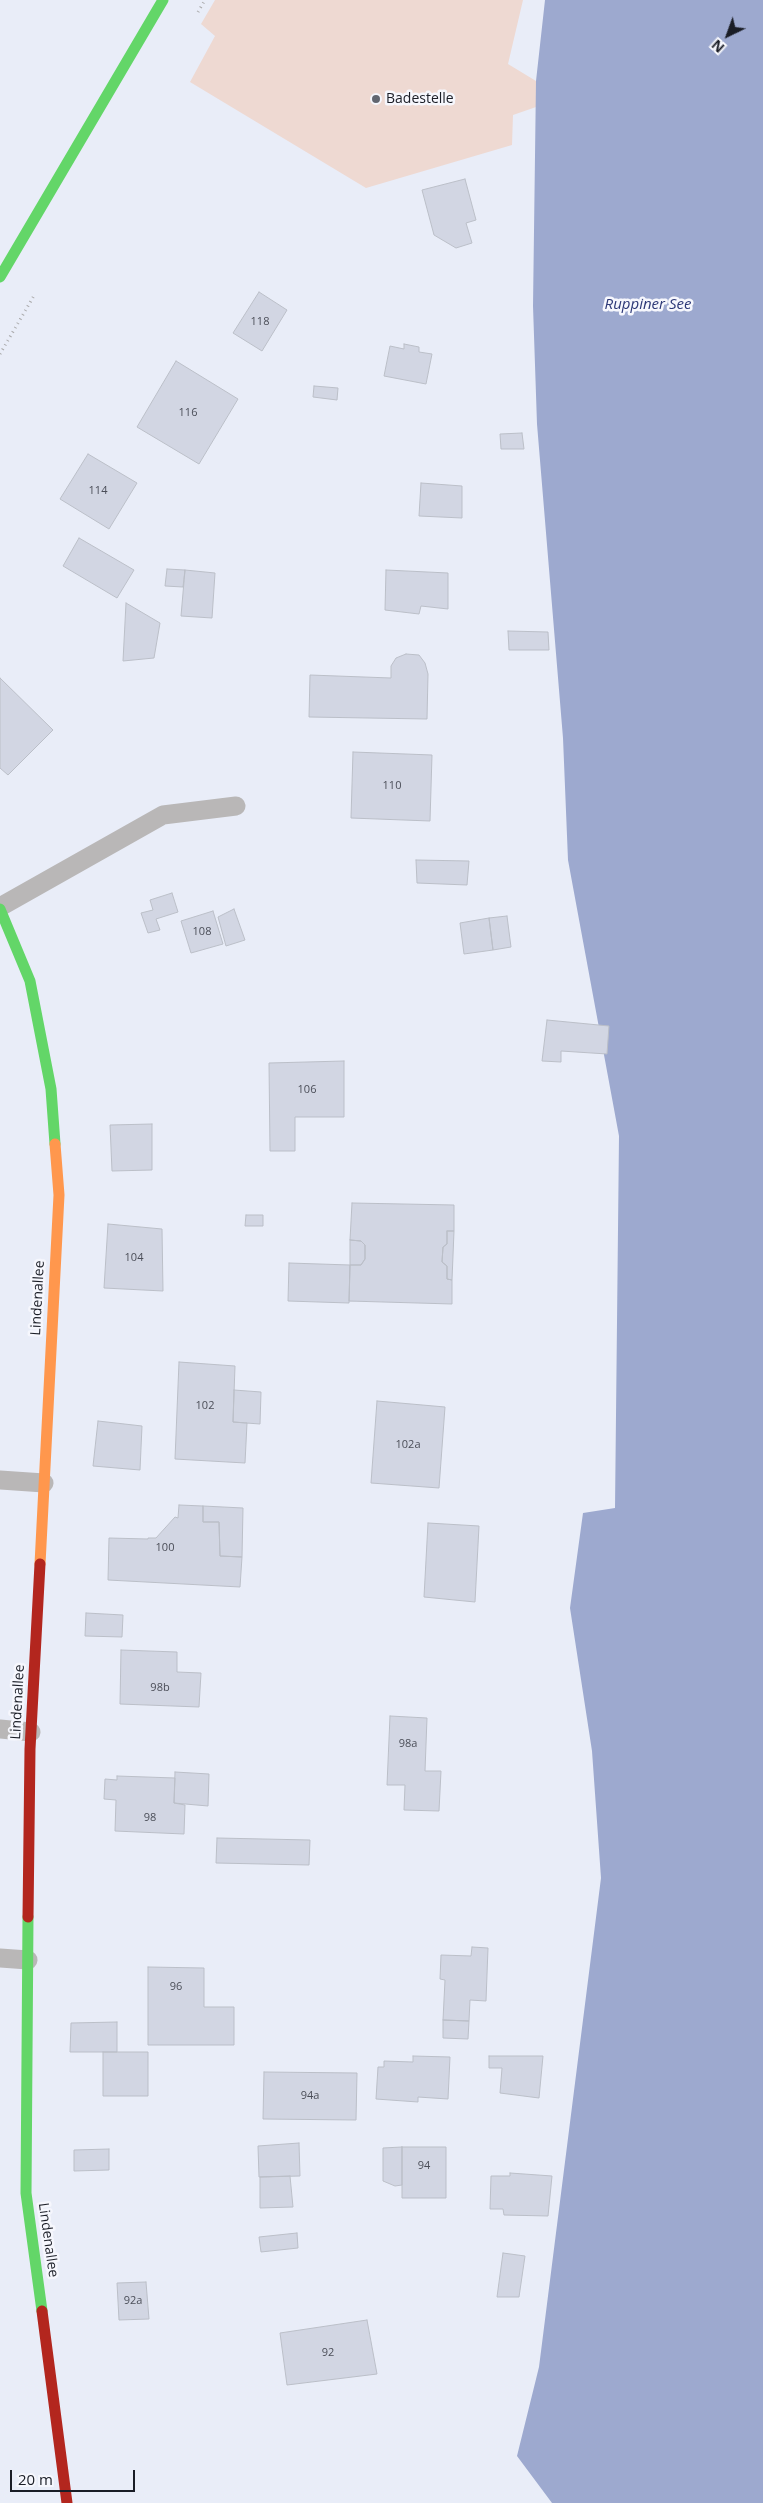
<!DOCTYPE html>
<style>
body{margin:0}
#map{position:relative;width:763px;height:2503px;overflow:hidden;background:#e9edf8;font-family:"Open Sans",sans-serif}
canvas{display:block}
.north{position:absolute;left:703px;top:10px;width:50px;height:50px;-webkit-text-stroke:4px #f6f7fd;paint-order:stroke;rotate:222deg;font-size:14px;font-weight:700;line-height:20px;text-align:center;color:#1a1d26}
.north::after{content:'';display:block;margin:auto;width:18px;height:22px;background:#1a1d26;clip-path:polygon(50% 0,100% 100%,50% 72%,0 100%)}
.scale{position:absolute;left:10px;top:2470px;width:125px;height:22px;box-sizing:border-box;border:2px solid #1a1d26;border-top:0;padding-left:6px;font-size:15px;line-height:18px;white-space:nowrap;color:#1a1d26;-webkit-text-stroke:4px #f6f7fd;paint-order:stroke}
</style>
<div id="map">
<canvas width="763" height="2503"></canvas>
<div class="north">N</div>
<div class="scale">20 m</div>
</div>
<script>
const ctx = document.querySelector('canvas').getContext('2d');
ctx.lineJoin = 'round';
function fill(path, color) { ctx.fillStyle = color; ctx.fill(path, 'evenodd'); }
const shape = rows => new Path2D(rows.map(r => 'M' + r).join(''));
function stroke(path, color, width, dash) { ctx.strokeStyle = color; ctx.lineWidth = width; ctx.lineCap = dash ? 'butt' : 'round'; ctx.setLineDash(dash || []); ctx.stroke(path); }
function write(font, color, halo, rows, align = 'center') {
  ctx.font = font + ' "Open Sans",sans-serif'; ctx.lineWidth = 5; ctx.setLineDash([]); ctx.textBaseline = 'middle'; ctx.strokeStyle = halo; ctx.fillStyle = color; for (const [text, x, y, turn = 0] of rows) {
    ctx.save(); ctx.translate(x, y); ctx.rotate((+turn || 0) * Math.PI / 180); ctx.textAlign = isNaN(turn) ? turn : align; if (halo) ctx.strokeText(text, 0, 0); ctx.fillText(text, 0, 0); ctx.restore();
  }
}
const green = shape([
 [215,0,523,0,508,64,536,81,536,107,513,115,512,145,366,188,190,82,215,36,201,24]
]);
const water = shape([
 [545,0,763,0,763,2503,552,2503,517,2456,539,2367,601,1878,592,1751,570,1608,583,1513,615,1508,619,1136,568,860,563,738,537,424,533,306,536,81]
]);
const building = shape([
 [465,179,476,220,466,223,472,243,456,248,434,235,422,190,465,179],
 [259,292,287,310,262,351,233,333,259,292],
 [404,344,419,347,419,352,432,354,426,384,384,376,390,346,404,349,404,344],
 [176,361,238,399,199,464,137,427,176,361],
 [314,386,338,388,337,400,313,397,314,386],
 [522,433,524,449,501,449,500,434,522,433],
 [88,454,137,483,109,529,60,499,88,454],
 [421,483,462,486,462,518,419,516,421,483],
 [79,538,134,570,117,598,63,566,79,538],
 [167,569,185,570,183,587,165,586,167,569],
 [185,570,215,573,212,618,181,616,185,570],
 [386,570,448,573,448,609,421,606,419,614,385,610,386,570],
 [126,603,160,623,154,658,123,661,126,603],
 [508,631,548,632,549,650,509,650,508,631],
 [406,654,419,655,425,663,428,674,427,719,309,717,310,675,391,678,391,666,396,658,406,654],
 [0,678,53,730,8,775,0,768,0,678],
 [353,752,432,755,430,821,351,818,353,752],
 [416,860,469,861,467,885,417,883,416,860],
 [172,893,178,912,156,919,160,930,148,933,141,913,153,910,150,900,172,893],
 [234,909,245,940,226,946,218,917,234,909],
 [213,911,223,944,191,953,181,921,213,911],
 [507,916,511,947,493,950,489,918,507,916],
 [489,918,493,950,464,954,460,923,489,918],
 [547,1020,609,1026,607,1054,561,1051,561,1062,542,1061,547,1020],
 [344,1061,344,1117,295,1117,295,1151,270,1151,269,1063,344,1061],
 [152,1124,152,1170,112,1171,110,1125,152,1124],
 [352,1203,454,1205,454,1231,447,1231,447,1244,443,1247,442,1262,447,1266,447,1279,452,1280,452,1304,349,1301,350,1265,361,1265,365,1259,365,1245,361,1241,350,1240,352,1203],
 [246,1215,263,1215,263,1226,245,1226,246,1215],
 [108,1224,162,1229,163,1291,104,1288,108,1224],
 [447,1231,454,1231,452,1280,447,1279,447,1266,442,1262,443,1247,447,1244,447,1231],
 [350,1240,361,1241,365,1245,365,1259,361,1265,350,1265,350,1240],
 [289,1263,350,1265,349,1303,288,1301,289,1263],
 [179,1362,235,1366,233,1422,247,1423,245,1463,175,1459,179,1362],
 [234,1390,261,1392,260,1424,233,1422,234,1390],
 [377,1401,445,1407,439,1488,371,1483,377,1401],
 [98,1421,142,1426,140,1470,93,1466,98,1421],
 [179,1505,203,1506,203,1522,219,1522,220,1556,242,1557,240,1587,108,1580,109,1538,148,1539,148,1538,156,1538,175,1517,178,1518,179,1505],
 [203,1506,243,1508,242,1557,220,1556,219,1522,203,1522,203,1506],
 [428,1523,479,1526,475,1602,424,1597,428,1523],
 [86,1613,123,1615,122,1637,85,1636,86,1613],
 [121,1650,177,1652,177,1672,201,1673,199,1707,120,1704,121,1650],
 [390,1716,427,1718,425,1771,441,1771,439,1811,404,1810,405,1785,387,1785,390,1716],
 [175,1772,209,1774,208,1806,174,1803,175,1772],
 [117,1776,175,1778,174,1803,185,1805,184,1834,115,1831,116,1800,104,1799,105,1779,117,1780,117,1776],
 [217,1838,310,1840,309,1865,216,1863,217,1838],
 [472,1947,488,1948,486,2001,470,2000,469,2021,443,2020,445,1980,440,1979,441,1955,471,1956,472,1947],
 [148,1967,204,1968,204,2007,234,2007,234,2045,148,2045,148,1967],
 [443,2020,469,2021,468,2039,443,2038,443,2020],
 [117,2022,117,2052,70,2052,71,2023,117,2022],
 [103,2052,148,2052,148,2096,103,2096,103,2052],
 [413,2056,450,2057,448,2099,418,2097,418,2102,376,2099,378,2067,384,2067,384,2061,413,2062,413,2056],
 [489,2056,543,2056,539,2098,500,2093,502,2068,489,2068,489,2056],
 [264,2072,357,2073,356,2120,263,2119,264,2072],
 [299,2143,300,2176,259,2177,258,2146,299,2143],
 [402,2147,402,2185,395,2186,383,2181,383,2148,402,2147],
 [402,2147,446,2147,446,2198,402,2198,402,2147],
 [109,2149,109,2170,74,2171,74,2150,109,2149],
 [510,2173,552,2176,548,2216,504,2215,503,2209,490,2209,491,2176,510,2176,510,2173],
 [290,2176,293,2207,260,2208,260,2177,290,2176],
 [297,2233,298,2248,261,2252,259,2237,297,2233],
 [503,2253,525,2256,519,2297,497,2297,503,2253],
 [146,2282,149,2319,119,2320,117,2283,146,2282],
 [367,2320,377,2374,287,2385,280,2333,367,2320]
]);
const path = shape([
 [198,12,205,0],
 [0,354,35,294]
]);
const lane = shape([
 [0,907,163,815,236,806],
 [0,1480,44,1483],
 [0,1729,31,1732],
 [0,1958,28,1960]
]);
const fast = shape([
 [0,277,163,0],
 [0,909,30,981,51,1089,55,1144],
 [28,1917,26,2193,42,2311]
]);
const slow = shape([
 [40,1564,59,1195,55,1144]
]);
const jam = shape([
 [28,1917,30,1749,40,1564],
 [42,2311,67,2503]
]);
const markers = [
 [376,99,5,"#626670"]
];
const numberNames = [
 ["118",260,322],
 ["116",188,413],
 ["114",98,491],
 ["110",392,786],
 ["108",202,932],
 ["106",307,1090],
 ["104",134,1258],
 ["102",205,1406],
 ["102a",408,1445],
 ["100",165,1548],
 ["98b",160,1688],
 ["98a",408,1744],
 ["98",150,1818],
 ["96",176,1987],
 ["94a",310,2096],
 ["94",424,2166],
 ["92a",133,2301],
 ["92",328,2353]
];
const poiNames = [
 ["Badestelle",386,99]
];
const streetNames = [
 ["Lindenallee",38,1298,-87],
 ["Lindenallee",18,1702,-87],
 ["Lindenallee",48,2240,82]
];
const waterNames = [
 ["Ruppiner See",648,305]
];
fill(green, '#eed9d2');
fill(water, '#9da9cf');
fill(building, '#d2d6e3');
stroke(building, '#bbbfc8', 1);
stroke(path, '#ababac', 3, [1, 4]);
stroke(lane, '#b9b7b7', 19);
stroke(fast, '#63d668', 11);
stroke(slow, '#ff974d', 11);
stroke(jam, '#b3261e', 11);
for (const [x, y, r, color] of markers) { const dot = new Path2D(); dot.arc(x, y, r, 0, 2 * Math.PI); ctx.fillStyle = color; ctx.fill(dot); stroke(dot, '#f6f7fd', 2); }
write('11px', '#4b4e58', null, numberNames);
write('14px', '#1a1d26', '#f6f7fd', poiNames, 'left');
write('14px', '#1a1d26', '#f6f7fd', streetNames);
write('italic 15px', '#2c3877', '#f6f7fd', waterNames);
</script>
